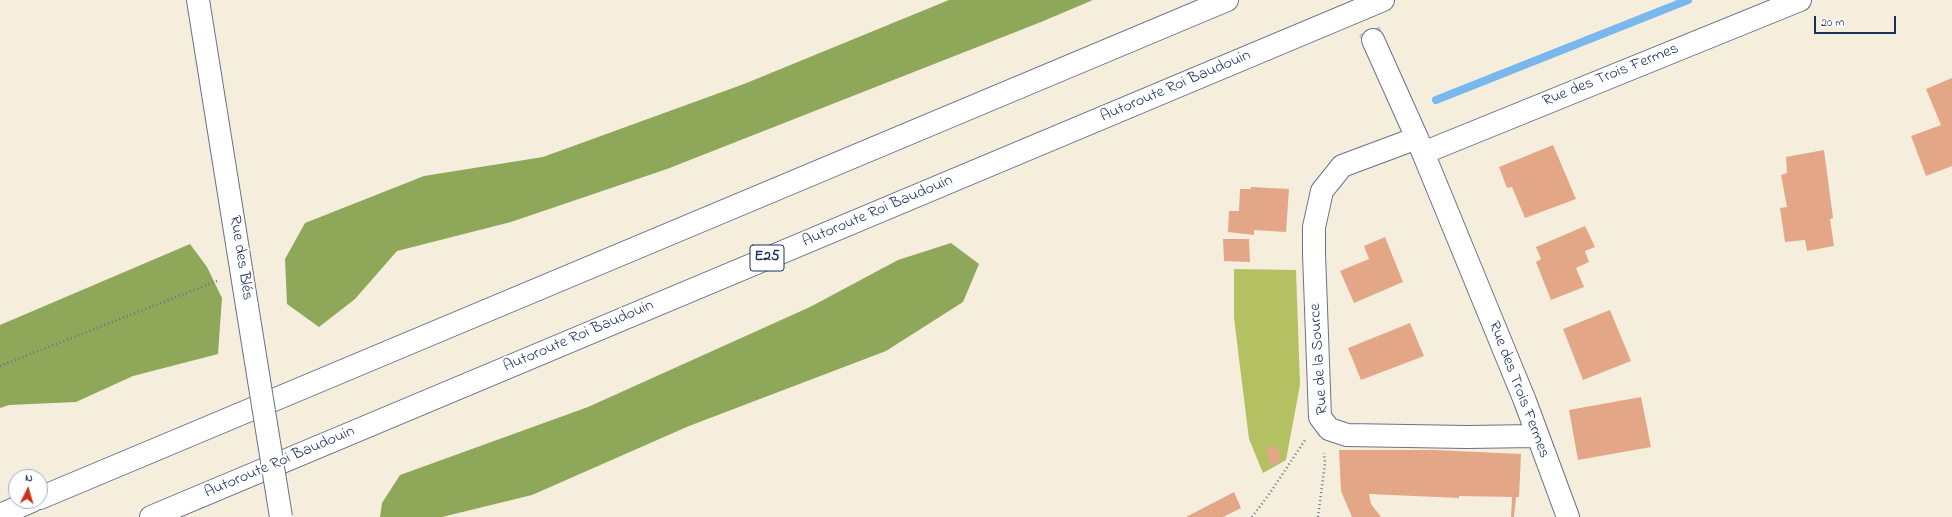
<!DOCTYPE html>
<meta charset="utf-8">
<style>
body{margin:0}
#map{position:relative;width:1952px;height:517px;overflow:hidden;background:#f6eedd;font-family:"Indie Flower",sans-serif}
canvas{display:block}
.north{position:absolute;left:8px;top:469px;width:40px;height:40px;box-sizing:border-box;background:#fff;border:1px solid #a4acbf;border-radius:50%;rotate:5deg;font-size:11px;font-weight:700;line-height:16px;text-align:center;color:#1b2f5e}
.north::after{content:'';display:block;margin:auto;width:14px;height:18px;background:#c8321e;clip-path:polygon(50% 0,100% 100%,50% 72%,0 100%)}
.scale{position:absolute;left:1814px;top:16px;width:82px;height:18px;box-sizing:border-box;border:2px solid #1b2f5e;border-top:0;padding-left:5px;font-size:12px;line-height:14px;white-space:nowrap;color:#1b2f5e;-webkit-text-stroke:3px #fff;paint-order:stroke}
</style>
<div id="map">
<canvas width="1952" height="517"></canvas>
<div class="north">N</div>
<div class="scale">20 m</div>
</div>
<script>
const ctx = document.querySelector('canvas').getContext('2d');
ctx.lineJoin = 'round';
function fill(path, color) { ctx.fillStyle = color; ctx.fill(path, 'evenodd'); }
const shape = rows => new Path2D(rows.map(r => 'M' + r).join(''));
function stroke(path, color, width, dash) { ctx.strokeStyle = color; ctx.lineWidth = width; ctx.lineCap = dash ? 'butt' : 'round'; ctx.setLineDash(dash || []); ctx.stroke(path); }
function write(font, color, halo, rows, align = 'center') {
  ctx.font = font + ' "Indie Flower",sans-serif'; ctx.lineWidth = 4; ctx.setLineDash([]); ctx.textBaseline = 'middle'; ctx.strokeStyle = halo; ctx.fillStyle = color; for (const [text, x, y, turn = 0] of rows) {
    ctx.save(); ctx.translate(x, y); ctx.rotate((+turn || 0) * Math.PI / 180); ctx.textAlign = isNaN(turn) ? turn : align; if (halo) ctx.strokeText(text, 0, 0); ctx.fillText(text, 0, 0); ctx.restore();
  }
}
const green = shape([
 [1234,269,1296,270,1300,385,1286,460,1263,473,1249,439,1234,318]
]);
const forest = shape([
 [949,0,1093,0,1041,22,667,169,511,222,397,251,355,299,319,327,287,304,285,259,305,223,424,176,543,157,744,84],
 [951,243,979,264,963,302,886,351,689,426,532,495,442,517,380,517,382,503,400,475,588,407,810,307,898,260],
 [190,244,207,267,222,298,218,354,133,376,76,402,9,405,0,408,0,325]
]);
const stream = shape([
 [1436,100,1688,0]
]);
const building = shape([
 [1952,78,1952,166,1926,176,1911,136,1941,125,1926,89],
 [1553,145,1576,199,1525,218,1512,187,1507,188,1499,167],
 [1824,150,1833,218,1830,219,1834,246,1807,251,1805,240,1785,242,1780,208,1787,207,1781,175,1787,173,1786,157],
 [1251,187,1289,189,1286,232,1254,230,1254,235,1228,232,1229,211,1239,211,1240,189,1251,189],
 [1585,226,1595,247,1585,251,1589,262,1576,268,1584,287,1551,300,1536,262,1541,259,1536,247],
 [1385,237,1403,282,1354,303,1340,271,1369,259,1364,246],
 [1223,239,1249,239,1250,262,1224,261],
 [1610,310,1631,361,1583,380,1563,329],
 [1410,323,1424,356,1361,380,1348,348],
 [1641,397,1651,447,1578,460,1569,410],
 [1273,445,1274,449,1278,448,1281,461,1271,466,1266,447],
 [1339,450,1435,450,1521,454,1519,497,1516,497,1514,517,1511,517,1512,497,1459,496,1459,498,1369,494,1371,504,1381,517,1352,517,1341,491],
 [1234,492,1241,508,1223,517,1186,517]
]);
const minorTunnel = shape([
 [1357,0,1373,40]
]);
const path = shape([
 [0,366,217,281],
 [1252,517,1270,493,1305,440],
 [1318,517,1325,463,1324,453]
]);
const minor = shape([
 [198,0,247,306],
 [1373,40,1417,138,1525,401,1568,517],
 [1417,138,1342,166,1322,191,1314,227,1314,254,1320,417,1329,429,1347,435,1467,437,1536,436],
 [1423,153,1800,0]
]);
const highway = shape([
 [40,498,1227,0],
 [0,515,32,501],
 [151,517,1383,0]
]);
const minorBridge = shape([
 [247,306,281,517]
]);
const shields = [
 [767,258,34]
];
const shieldNames = [
 ["E25",767,258]
];
const streetNames = [
 ["Rue des Trois Fermes",1611,76,-22],
 ["Autoroute Roi Baudouin",1176,87,-23],
 ["Autoroute Roi Baudouin",878,212,-23],
 ["Rue des Blés",240,258,81],
 ["Autoroute Roi Baudouin",579,337,-23],
 ["Rue de la Source",1320,359,-94],
 ["Rue des Trois Fermes",1518,390,69],
 ["Autoroute Roi Baudouin",280,463,-23]
];
fill(green, '#b3c163');
fill(forest, '#8ea759');
stroke(stream, '#79b8ed', 8);
fill(building, '#e3a787');
stroke(minorTunnel, '#cac8c4', 22, [22, 11]);
stroke(minor, '#68728a', 24);
stroke(highway, '#68728a', 24);
stroke(path, '#68728a', 2.5, [1, 3]);
stroke(minor, '#fff', 22);
stroke(highway, '#fff', 22);
stroke(minorBridge, '#68728a', 24, []);
stroke(minorBridge, '#fff', 22);
for (const [x, y, w] of shields) { const box = new Path2D(); box.roundRect(x - w / 2, y - 13, w, 26, 3); ctx.fillStyle = '#fff'; ctx.fill(box); stroke(box, '#1b2f5e', 1); }
write('bold 15px', '#1b2f5e', null, shieldNames);
write('16px', '#1b2f5e', '#fff', streetNames);
</script>
